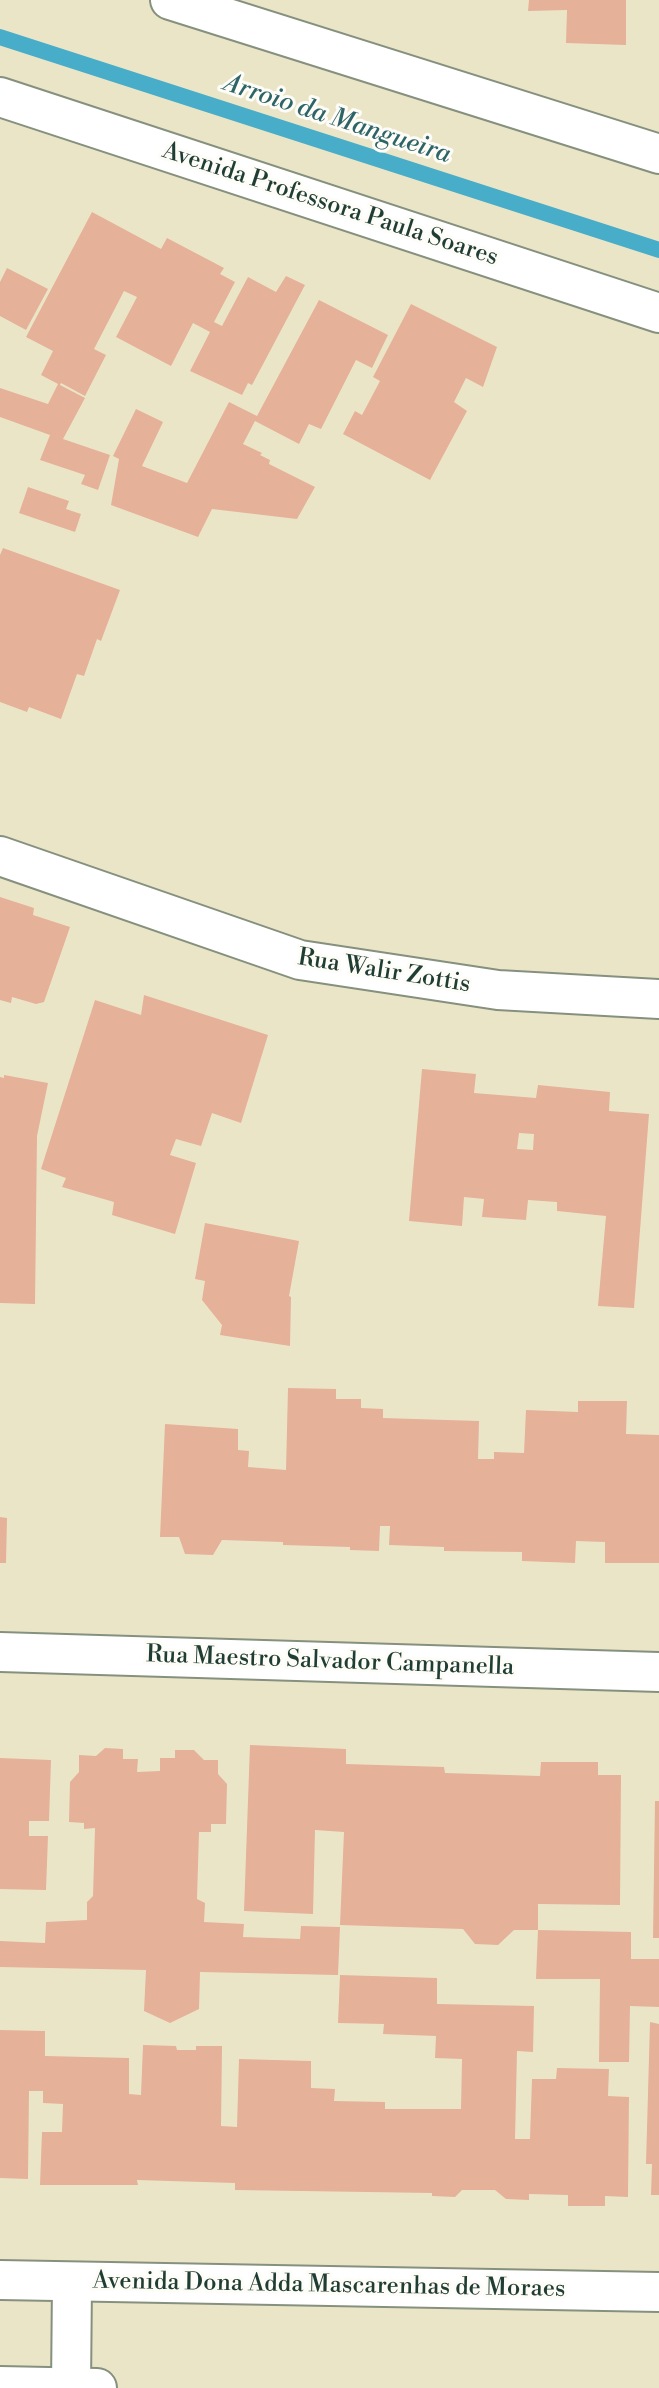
<!DOCTYPE html>
<style>
body{margin:0}
canvas{display:block;background:#ebe5c7}
</style>
<canvas width="659" height="2388"></canvas>
<script>
const ctx = document.querySelector('canvas').getContext('2d');
ctx.lineJoin = 'round';
const shape = rows => new Path2D(rows.map(r => 'M' + r).join(''));
function stroke(path, color, width, dash) { ctx.strokeStyle = color; ctx.lineWidth = width; ctx.lineCap = dash ? 'butt' : 'round'; ctx.setLineDash(dash || []); ctx.stroke(path); }
function fill(path, color) { ctx.fillStyle = color; ctx.fill(path, 'evenodd'); }
function write(font, color, halo, rows, align = 'center') {
  ctx.font = font + ' "Libre Bodoni",serif'; ctx.lineWidth = 6; ctx.setLineDash([]); ctx.textBaseline = 'middle'; ctx.strokeStyle = halo; ctx.fillStyle = color; for (const [text, x, y, turn = 0] of rows) {
    ctx.save(); ctx.translate(x, y); ctx.rotate((+turn || 0) * Math.PI / 180); ctx.textAlign = isNaN(turn) ? turn : align; if (halo) ctx.strokeText(text, 0, 0); ctx.fillText(text, 0, 0); ctx.restore();
  }
}
const stream = shape([
 [0,37,659,250]
]);
const building = shape([
 [529,0,626,0,626,45,566,43,567,10,528,11],
 [92,212,161,249,167,238,224,268,220,274,235,282,214,322,222,326,248,277,276,292,286,276,305,285,252,385,248,383,242,395,190,371,210,332,193,323,171,366,116,337,137,297,124,291,94,349,106,355,85,396,61,383,60,385,85,398,63,439,110,455,98,490,81,484,85,475,40,460,50,435,0,417,0,388,48,404,58,384,41,375,53,351,26,337],
 [7,268,48,289,26,330,0,316,0,282],
 [319,300,388,335,372,368,356,360,321,429,309,424,299,444,255,421,243,444,262,453,260,455,270,460,269,464,315,487,297,519,212,509,198,537,111,505,119,459,113,456,136,409,163,422,142,466,187,483,229,402,257,416],
 [411,304,497,347,483,387,466,378,454,402,467,411,430,480,343,434,355,411,362,415,380,381,373,377],
 [28,487,69,501,66,509,81,514,75,532,19,513],
 [3,548,120,590,101,641,97,639,84,676,77,674,61,719,29,707,27,712,0,702,0,555],
 [0,897,34,908,33,915,70,927,44,1002,36,1004,12,997,11,1003,0,1000],
 [144,995,268,1035,241,1123,212,1113,201,1146,176,1139,170,1155,196,1163,175,1234,112,1215,114,1202,62,1187,66,1178,41,1169,95,1000,141,1015],
 [422,1069,476,1074,474,1093,536,1098,538,1085,610,1092,609,1111,649,1114,634,1308,598,1306,606,1216,557,1211,557,1202,528,1200,526,1220,482,1217,484,1199,464,1197,462,1226,409,1221],
 [519,1133,534,1134,533,1150,517,1149],
 [4,1075,48,1083,37,1136,35,1304,0,1303,0,1077,4,1078],
 [205,1223,299,1241,289,1296,291,1297,290,1346,220,1335,222,1325,202,1300,205,1281,195,1279],
 [288,1388,336,1389,336,1399,361,1399,361,1408,383,1409,383,1418,479,1421,478,1459,494,1459,494,1452,524,1453,526,1410,578,1412,578,1401,627,1401,626,1434,659,1435,659,1563,605,1563,605,1542,576,1541,575,1563,522,1561,522,1552,444,1551,444,1547,389,1545,390,1526,380,1526,379,1551,350,1550,350,1547,283,1545,283,1542,222,1540,213,1555,185,1554,179,1537,160,1537,165,1424,238,1429,238,1450,249,1451,248,1467,286,1470],
 [0,1517,7,1518,6,1563,0,1563],
 [250,1745,346,1749,346,1764,444,1767,445,1773,540,1776,541,1762,598,1762,598,1775,621,1775,620,1905,538,1904,538,1930,514,1930,498,1945,475,1944,463,1929,340,1925,344,1832,315,1830,313,1914,244,1911],
 [105,1748,123,1749,123,1759,138,1759,137,1772,160,1771,160,1758,175,1758,175,1750,194,1750,204,1760,218,1760,218,1774,227,1784,226,1824,211,1824,211,1832,199,1832,197,1899,205,1903,204,1922,244,1924,243,1937,300,1939,301,1926,340,1927,338,1975,200,1972,199,2009,170,2023,144,2011,146,1970,0,1967,0,1941,45,1943,46,1922,87,1920,87,1902,93,1896,95,1828,84,1829,84,1823,69,1822,70,1782,79,1772,79,1755,96,1756],
 [0,1758,51,1760,49,1821,29,1821,29,1836,48,1836,46,1890,0,1889],
 [655,1801,659,1801,659,1938,653,1938],
 [538,1930,631,1932,631,1959,659,1959,659,2007,630,2006,629,2062,599,2062,600,1979,536,1979],
 [340,1975,437,1978,437,2004,534,2006,533,2052,517,2051,515,2139,530,2139,532,2079,556,2079,557,2068,609,2069,608,2096,629,2097,628,2197,605,2196,605,2206,568,2206,568,2195,529,2194,529,2200,506,2199,495,2190,462,2190,455,2197,432,2196,432,2193,235,2190,235,2183,137,2180,138,2185,40,2185,42,2132,62,2132,63,2104,43,2103,43,2091,29,2091,28,2179,0,2178,0,2030,45,2031,45,2056,129,2058,129,2094,141,2095,143,2045,176,2046,177,2050,196,2050,196,2046,222,2046,221,2126,237,2127,239,2059,311,2061,311,2088,335,2089,334,2101,385,2102,385,2109,461,2109,462,2059,435,2058,436,2036,383,2034,384,2024,338,2023],
 [650,2022,659,2024,659,2195,651,2195,652,2164,646,2164]
]);
const street = shape([
 [0,856,300,960,498,990,659,999],
 [0,1652,659,1672],
 [71,2388,72,2282]
]);
const secondary = shape([
 [170,0,659,154],
 [0,97,659,313],
 [0,2280,659,2292],
 [0,2386,97,2388]
]);
const streetNames = [
 ["Avenida Professora Paula Soares",330,205,18],
 ["Rua Walir Zottis",384,972,9],
 ["Rua Maestro Salvador Campanella",330,1662,2],
 ["Avenida Dona Adda Mascarenhas de Moraes",329,2286,1]
];
const waterNames = [
 ["Arroio da Mangueira",337,120,18]
];
stroke(stream, '#48adc8', 16);
fill(building, '#e6b199');
stroke(street, '#85917e', 42);
stroke(secondary, '#85917e', 42);
stroke(street, '#fff', 38);
stroke(secondary, '#fff', 38);
write('24px', '#1f3d34', '#fdfcf7', streetNames);
write('italic 26px', '#2d6468', '#fdfcf7', waterNames);
</script>
